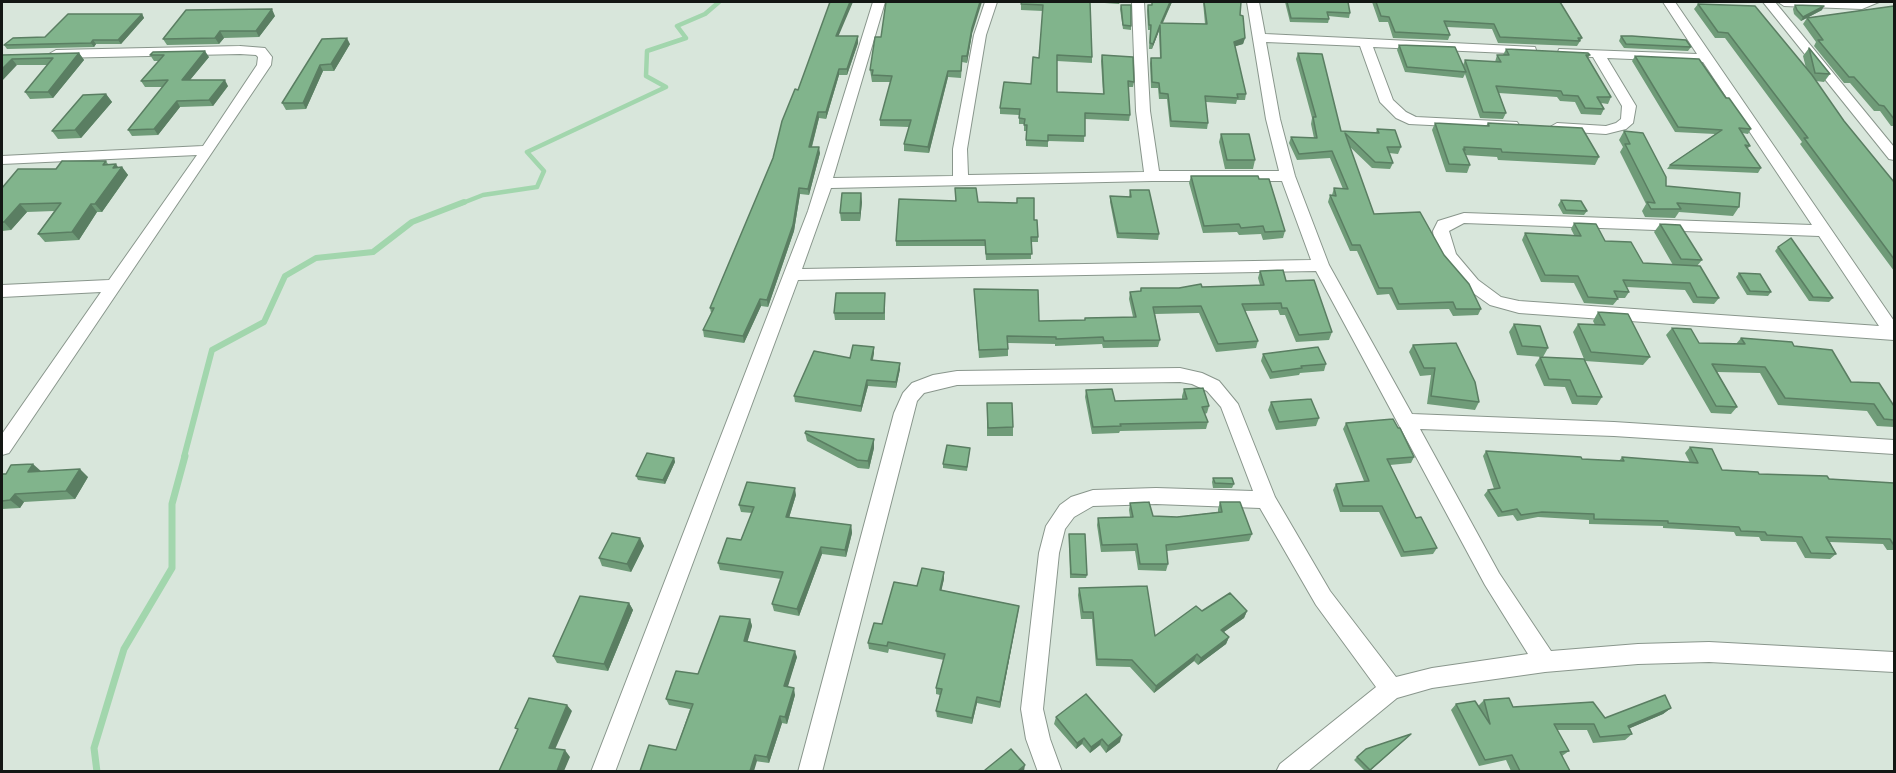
<!DOCTYPE html>
<style>
body{margin:0}
#map{position:relative;width:1896px;height:773px;overflow:hidden;background:#d8e6db;font-family:Roboto,sans-serif}
canvas{display:block}
.frame{position:absolute;inset:0;border:3px solid #131714;pointer-events:none}
</style>
<div id="map">
<canvas width="1896" height="773"></canvas>
<div class="frame"></div>
</div>
<script>
const ctx = document.querySelector('canvas').getContext('2d');
ctx.lineJoin = 'round';
const shape = rows => new Path2D(rows.map(r => 'M' + r).join(''));
function stroke(path, color, width, dash) { ctx.strokeStyle = color; ctx.lineWidth = width; ctx.lineCap = dash ? 'butt' : 'round'; ctx.setLineDash(dash || []); ctx.stroke(path); }
function fill(path, color) { ctx.fillStyle = color; ctx.fill(path, 'evenodd'); }
const streamFar2 = shape([
 [460,204,483,195,537,187,544,171,527,152,666,87,646,76,647,51,686,38,677,26,705,14,719,2]
]);
const streamFar1 = shape([
 [184,457,212,350,264,322,285,276,316,258,373,252,412,222,464,202]
]);
const stream = shape([
 [97,772,94,748,124,649,172,568,172,504,185,456]
]);
const street = shape([
 [873,2,885,2,833,178,953,176,953,149,974,35,985,2,997,2,986,35,967,149,968,175,1144,172,1136,111,1132,2,1144,2,1150,111,1159,171,1279,171,1266,119,1247,2,1259,2,1265,34,1535,47,1536,50,1530,54,1373,47,1393,100,1406,112,1416,117,1517,122,1519,125,1512,129,1409,124,1396,118,1380,102,1360,46,1266,42,1280,119,1295,176,1329,265,1412,414,1614,422,1894,440,1894,454,1614,436,1420,429,1499,573,1551,651,1638,644,1709,642,1894,652,1894,672,1709,662,1638,664,1545,672,1432,688,1397,698,1307,772,1276,772,1280,764,1376,687,1316,605,1260,508,1156,504,1093,506,1074,517,1065,529,1059,553,1043,709,1050,739,1062,772,1038,772,1026,739,1021,709,1039,553,1046,526,1060,505,1071,497,1093,490,1156,488,1253,491,1221,407,1207,391,1192,384,1180,382,957,385,924,393,917,401,822,772,798,772,894,413,903,393,912,383,933,375,957,371,1180,368,1202,373,1219,381,1238,404,1275,497,1330,591,1396,677,1432,668,1528,654,1485,585,1316,271,798,280,615,772,591,772,808,211,873,2],
 [1152,181,1282,181,1311,260,802,269,831,188,1152,181],
 [1663,2,1675,2,1894,321,1894,340,1519,313,1490,305,1466,288,1443,260,1434,240,1433,231,1438,221,1464,213,1812,225,1703,62,1607,58,1636,106,1633,123,1626,129,1606,134,1557,131,1550,127,1557,123,1606,126,1616,123,1621,119,1622,106,1593,57,1564,56,1558,52,1559,49,1697,54,1663,2],
 [1464,223,1819,236,1879,326,1519,301,1501,297,1478,280,1456,254,1449,231,1464,223],
 [1763,2,1775,2,1894,147,1894,160,1889,159,1763,2],
 [1778,2,1879,2,1862,9,1784,6,1778,2],
 [240,46,265,48,272,57,271,65,9,453,2,455,2,434,101,292,2,297,2,285,109,280,197,155,2,164,2,156,203,146,257,65,258,57,256,55,240,54,56,58,49,54,56,50,240,46]
]);
const wall = shape([
 [1018,2,1120,2,1119,4,1090,2,1092,57,1092,63,1057,61,1057,92,1103,94,1101,61,1102,55,1134,82,1133,87,1128,87,1130,115,1129,121,1085,119,1084,142,1048,141,1048,147,1026,146,1026,131,1024,131,1024,124,1019,124,1019,115,1000,114,1000,108,1031,84,1039,58,1043,11,1021,10,1021,3,1018,3],
 [1152,2,1172,2,1163,23,1205,24,1203,2,1241,2,1240,15,1245,38,1243,44,1235,46,1246,94,1245,100,1237,100,1236,104,1206,102,1208,123,1207,129,1170,127,1167,99,1159,99,1158,88,1151,88,1150,63,1151,58,1160,58,1159,31,1152,49,1149,49,1150,30,1148,30,1147,10,1148,5,1152,5],
 [1285,2,1348,2,1350,13,1349,18,1328,16,1329,19,1328,23,1290,22],
 [1372,2,1560,2,1582,38,1577,46,1498,43,1492,29,1447,27,1450,35,1448,40,1393,38,1388,22,1379,22],
 [1698,4,1806,68,1803,56,1809,48,1830,74,1824,82,1816,81,1844,121,1894,182,1894,271,1800,144,1802,142,1725,38,1715,38,1694,9],
 [1121,5,1131,26,1131,30,1123,29,1120,9],
 [1795,5,1822,10,1801,21,1794,14,1793,9],
 [1894,6,1894,126,1891,126,1880,111,1874,111,1850,83,1844,83,1814,46,1816,42,1803,24,1807,18],
 [142,14,144,18,121,44,96,44,94,47,7,49,4,45,45,37],
 [275,16,259,37,224,38,219,44,167,45,163,39],
 [972,34,967,63,962,62,961,78,948,77,929,153,904,151,904,144,909,127,880,126,880,120,891,82,872,82,870,70],
 [839,36,858,43,847,75,839,75,826,119,819,118,812,147,820,153,809,195,800,194,794,231,768,307,761,306,744,343,704,337,703,330,711,313,710,308,773,158,798,90],
 [1621,36,1691,47,1688,51,1624,48,1619,41],
 [322,39,350,44,334,71,323,71,306,109,286,110,282,103],
 [1399,45,1463,65,1465,60,1495,62,1497,55,1503,55,1506,49,1590,55,1588,58,1611,97,1608,104,1601,103,1604,109,1601,115,1581,114,1575,102,1560,101,1557,97,1499,93,1506,113,1503,119,1480,118,1465,74,1463,78,1405,72,1397,50],
 [153,52,209,57,190,80,228,86,213,106,180,107,158,135,132,136,128,130,164,87,145,87,141,81,159,61,154,61,150,55],
 [79,53,84,60,53,98,30,99,25,92,48,65,17,65,2,55],
 [1298,53,1341,131,1376,133,1377,129,1401,147,1398,154,1389,153,1393,163,1390,169,1372,168,1349,146,1374,214,1444,255,1481,309,1478,315,1453,316,1449,309,1397,310,1389,294,1377,295,1357,251,1350,251,1328,202,1330,195,1332,195,1334,188,1343,189,1330,158,1297,160,1289,143,1291,137,1314,138,1311,124,1312,118,1296,59],
 [1635,56,1726,98,1751,129,1748,134,1742,133,1750,146,1747,149,1761,168,1758,173,1667,169,1670,165,1715,134,1675,132,1632,61],
 [106,94,112,102,81,138,58,139,52,131],
 [1435,123,1486,126,1488,123,1599,157,1595,165,1498,160,1497,157,1465,155,1470,165,1467,173,1446,172,1432,130],
 [1624,131,1666,186,1739,207,1733,216,1679,212,1675,218,1645,217,1642,211,1646,204,1620,152,1623,147,1619,140],
 [1221,134,1255,160,1253,169,1225,169,1219,142],
 [106,161,108,164,118,167,122,167,128,175,102,212,97,212,79,240,45,242,38,234,54,211,27,212,11,230,2,231,2,188,56,169],
 [1191,176,1259,179,1285,231,1283,238,1263,240,1261,234,1239,235,1237,232,1203,233,1189,183],
 [1130,190,1159,234,1158,240,1117,238,1110,202,1110,196,1129,197],
 [1561,200,1587,211,1584,215,1563,214,1558,205],
 [862,202,860,221,841,221,840,213],
 [978,202,1034,220,1038,237,1038,242,1031,242,1031,259,986,260,985,246,896,246,896,241],
 [1574,223,1643,263,1673,265,1654,232,1660,224,1702,260,1697,266,1719,298,1714,304,1693,303,1685,290,1627,287,1629,292,1625,298,1617,298,1618,299,1613,305,1584,303,1574,283,1541,282,1522,240,1525,233,1574,235,1571,229],
 [1778,247,1833,298,1829,302,1809,301,1775,251],
 [1260,271,1286,281,1332,332,1329,340,1296,342,1285,315,1280,315,1278,310,1245,311,1258,341,1256,348,1216,352,1199,313,1155,314,1160,340,1158,347,1103,348,1102,344,1055,346,1055,344,1008,343,1008,356,979,358,974,289,1039,321,1085,320,1085,318,1133,317,1129,299,1130,292,1140,291,1141,288,1179,288,1260,285,1258,278],
 [1739,273,1771,292,1768,296,1747,295,1736,277],
 [885,301,885,320,835,320,834,313],
 [1598,312,1650,357,1643,365,1585,361,1602,397,1597,405,1572,404,1565,387,1544,386,1535,365,1540,357,1584,359,1573,332,1578,324,1595,325,1593,321],
 [1514,324,1548,348,1543,357,1517,355,1509,332],
 [1672,328,1699,343,1736,344,1741,338,1794,346,1851,382,1894,406,1894,427,1877,426,1867,411,1778,405,1760,373,1717,372,1737,407,1731,414,1711,413,1666,335],
 [1413,345,1479,402,1475,410,1427,404,1431,375,1420,376,1409,352],
 [874,347,874,353,873,360,900,369,896,388,868,386,861,412,795,402,794,396,850,358],
 [1263,354,1326,364,1324,371,1300,373,1299,375,1270,379,1261,361],
 [1184,389,1209,406,1207,413,1205,414,1208,422,1206,429,1120,431,1119,433,1092,434,1085,397,1086,390,1115,401,1182,399,1182,396],
 [1271,402,1319,418,1316,426,1276,430,1268,410],
 [987,403,1013,427,1013,436,987,436],
 [1346,423,1398,428,1414,457,1411,463,1390,465,1416,518,1437,548,1433,554,1401,557,1379,512,1340,512,1333,490,1336,484,1364,481,1343,429],
 [805,433,874,439,874,448,869,469,858,468,807,441],
 [1690,447,1722,470,1759,474,1894,483,1894,550,1887,550,1883,544,1830,542,1836,554,1830,559,1805,558,1796,542,1761,541,1759,537,1736,536,1734,532,1663,528,1663,526,1589,524,1589,520,1538,517,1517,521,1513,515,1498,517,1484,495,1488,490,1494,489,1483,456,1486,451,1582,459,1619,461,1622,457,1690,463,1685,453],
 [970,448,967,471,943,468,943,464],
 [674,458,675,462,665,484,638,480,636,476],
 [41,471,88,477,75,499,24,502,20,508,2,509,2,474],
 [1213,478,1234,484,1232,488,1213,488,1212,482],
 [796,495,789,518,851,525,852,533,846,557,822,554,799,616,774,611,772,604,781,579,720,570,718,563,741,540,752,513,741,512,739,505],
 [1220,502,1252,534,1249,541,1167,551,1168,564,1166,571,1138,570,1135,551,1101,552,1097,525,1098,518,1130,517,1129,510,1130,503,1153,516,1177,517,1218,512,1218,509],
 [1069,534,1087,575,1086,578,1070,578],
 [640,538,644,546,631,572,602,566,599,558],
 [944,572,944,579,941,590,1019,606,1000,708,977,703,972,724,937,717,936,711,940,695,936,694,936,688,944,660,889,649,888,653,869,649,868,643,882,624,917,586],
 [1079,588,1155,636,1202,611,1247,611,1244,618,1224,632,1229,637,1226,644,1198,665,1194,661,1154,693,1130,667,1096,666,1092,619,1081,619,1078,595],
 [629,603,633,610,608,671,557,663,553,656],
 [750,619,752,626,747,641,797,657,787,687,795,695,787,724,782,723,769,763,676,750,690,709,669,705,666,699,698,674],
 [1484,700,1513,707,1605,718,1671,708,1663,714,1630,728,1632,734,1625,740,1593,743,1587,730,1557,730,1569,751,1562,756,1570,771,1511,771,1506,760,1479,766,1451,710,1456,704,1478,706],
 [1056,717,1120,742,1106,753,1100,745,1090,753,1082,744,1076,749,1054,724],
 [1408,737,1370,771,1365,771,1354,760,1357,757]
]);
const shadedWall = shape([
 [850,2,853,2,836,42,836,36],
 [980,2,982,2,972,34,967,63,967,56,972,28],
 [1170,2,1172,2,1160,28,1161,23],
 [1824,6,1822,10,1801,21,1803,17],
 [272,9,275,16,259,37,256,31],
 [142,14,144,18,121,44,118,40],
 [1160,25,1159,31,1152,49,1153,44],
 [220,31,224,38,219,44,215,38],
 [858,36,858,43,847,75,847,69],
 [347,38,350,44,334,71,331,64],
 [1245,38,1243,44,1233,47,1234,42],
 [93,40,96,44,94,47,91,43],
 [205,51,209,57,185,86,182,80],
 [79,53,84,60,53,98,48,92],
 [12,59,17,65,2,81,2,69],
 [320,65,323,71,306,109,303,103],
 [839,69,839,75,826,119,826,112],
 [948,71,948,77,929,153,928,147],
 [225,80,228,86,213,106,209,100],
 [106,94,112,102,81,138,75,130],
 [177,101,180,107,158,135,154,129],
 [818,112,819,118,810,153,809,147],
 [819,147,820,153,809,195,808,189],
 [116,164,120,170,122,167,128,175,102,212,95,204],
 [799,188,800,194,794,231,768,307,767,300],
 [861,193,862,202,860,221,860,213],
 [20,204,27,212,11,230,4,222],
 [91,204,97,212,79,240,72,232],
 [760,299,761,306,744,343,743,336],
 [874,347,874,353,871,366,871,360],
 [900,363,900,369,896,388,896,382],
 [867,380,868,386,861,412,861,406],
 [874,439,874,448,869,469,868,461],
 [674,458,675,462,665,484,663,480],
 [33,464,42,472,28,472],
 [80,469,88,477,75,499,66,491],
 [795,488,796,495,787,524,786,517],
 [15,494,24,502,20,508,10,500],
 [851,525,852,533,846,557,845,550],
 [640,538,644,546,631,572,627,564],
 [821,547,822,554,799,616,797,609],
 [944,572,944,579,940,597,940,590],
 [629,603,633,610,608,671,604,664],
 [1019,606,1018,613,1000,708,1000,702],
 [1247,611,1244,618,1218,636,1221,630],
 [750,619,752,626,746,647,744,641],
 [1229,637,1226,644,1198,665,1201,658],
 [795,651,797,657,786,693,784,686],
 [1197,654,1194,661,1154,693,1156,686],
 [794,688,795,695,787,724,785,717],
 [977,697,977,703,972,724,972,718],
 [567,705,572,711,553,754,549,748],
 [1671,708,1663,714,1621,732,1628,726],
 [780,716,782,723,769,763,767,757],
 [1122,735,1120,742,1106,753,1108,746],
 [1084,738,1082,744,1076,749,1077,743],
 [1102,739,1100,745,1090,753,1091,747],
 [565,750,570,757,564,771,557,771],
 [755,755,757,761,754,771,750,771],
 [1025,765,1024,771,1018,771,1019,770]
]);
const building = shape([
 [830,2,850,2,836,36,858,36,847,69,839,69,826,112,818,112,809,147,819,147,808,189,799,188,793,225,767,300,760,299,743,336,703,330,714,308,710,308,773,158,782,121,795,89,798,90,830,2],
 [886,2,980,2,972,28,967,56,962,56,961,71,948,71,928,147,904,144,911,120,880,120,892,76,872,75,873,70,870,70,875,37,881,37,886,2],
 [1022,2,1090,2,1092,57,1057,55,1057,92,1104,94,1102,55,1133,57,1134,82,1128,81,1130,115,1085,113,1085,136,1048,135,1048,141,1026,140,1027,125,1024,125,1025,119,1019,118,1020,109,1000,108,1004,82,1031,84,1033,57,1039,58,1043,5,1021,4,1022,2],
 [1152,2,1170,2,1161,23,1207,24,1204,2,1241,2,1240,15,1243,16,1245,38,1234,42,1246,94,1237,94,1238,98,1205,96,1208,123,1171,121,1168,94,1160,93,1159,83,1152,82,1151,58,1161,58,1160,25,1153,44,1150,43,1151,25,1149,25,1148,5,1152,5,1152,2],
 [1287,2,1348,2,1350,13,1327,12,1329,19,1291,18,1287,2],
 [1376,2,1560,2,1582,38,1578,38,1580,41,1500,37,1494,24,1444,21,1450,35,1395,32,1389,17,1381,16,1376,2],
 [1698,4,1755,6,1812,75,1844,121,1894,182,1894,259,1804,138,1808,138,1728,33,1718,32,1698,4],
 [1121,5,1131,5,1131,26,1123,25,1121,5],
 [1795,5,1824,6,1803,17,1797,10,1795,5],
 [1894,6,1894,119,1884,106,1879,105,1854,77,1849,77,1818,40,1823,40,1807,18,1894,6],
 [272,9,256,31,220,31,215,38,163,39,186,10,272,9],
 [68,14,142,14,118,40,93,40,91,43,4,45,13,38,45,37,68,14],
 [1621,36,1632,36,1686,40,1691,47,1626,44,1621,36],
 [347,38,331,64,320,65,303,103,282,103,322,39,347,38],
 [1399,45,1455,47,1466,72,1407,67,1399,45],
 [1809,48,1830,74,1815,73,1809,48],
 [1506,49,1588,53,1590,55,1586,55,1611,97,1597,97,1604,109,1585,108,1578,96,1563,95,1561,91,1496,86,1506,113,1483,112,1465,60,1501,62,1497,55,1509,55,1506,49],
 [205,51,182,80,225,80,209,100,177,101,154,129,128,130,168,80,141,81,164,55,150,55,153,52,205,51],
 [79,53,48,92,25,92,53,58,12,59,2,69,2,55,79,53],
 [1298,53,1322,54,1341,131,1379,133,1377,129,1395,130,1401,147,1387,147,1393,163,1375,162,1345,133,1374,214,1420,212,1444,255,1469,284,1481,309,1456,309,1453,302,1399,304,1392,288,1379,288,1360,245,1352,245,1330,195,1336,196,1334,188,1348,189,1332,151,1299,154,1291,137,1317,138,1313,117,1316,117,1298,53],
 [1635,56,1699,59,1726,98,1729,98,1751,129,1739,128,1750,146,1745,145,1761,168,1670,165,1722,130,1678,127,1635,56],
 [106,94,75,130,52,131,83,95,106,94],
 [1435,123,1489,126,1488,123,1582,128,1599,157,1502,152,1501,149,1464,147,1465,150,1463,149,1470,165,1449,164,1435,123],
 [1624,131,1643,133,1666,177,1666,186,1740,193,1739,207,1677,203,1681,209,1651,209,1647,202,1655,203,1625,144,1630,144,1624,131],
 [1221,134,1249,134,1255,160,1227,160,1221,134],
 [62,161,106,161,103,165,116,164,113,168,122,167,95,204,91,204,72,232,38,234,61,203,20,204,4,222,2,222,2,188,18,169,56,169,62,161],
 [1191,176,1258,176,1259,179,1269,179,1285,231,1265,232,1263,226,1241,228,1239,224,1204,226,1191,176],
 [955,188,976,188,978,202,1017,203,1017,198,1034,198,1034,220,1037,220,1038,237,1031,237,1032,254,986,254,985,240,896,241,899,199,956,201,955,188],
 [1130,190,1149,190,1159,234,1118,233,1110,196,1131,197,1130,190],
 [842,193,861,193,860,213,840,213,842,193],
 [1561,200,1581,201,1587,211,1566,210,1561,200],
 [1574,223,1596,224,1605,241,1631,242,1643,263,1700,266,1719,298,1697,297,1690,283,1623,280,1629,292,1614,291,1618,299,1588,297,1578,276,1545,275,1525,233,1581,236,1574,223],
 [1660,224,1680,225,1702,260,1681,259,1660,224],
 [1791,238,1833,298,1813,297,1778,247,1791,238],
 [1283,270,1286,281,1314,280,1332,332,1299,335,1287,308,1282,308,1281,303,1242,304,1258,341,1218,344,1201,306,1153,307,1160,340,1104,341,1103,337,1056,339,1056,337,1007,336,1008,349,979,350,974,289,1038,290,1039,321,1085,320,1085,318,1136,317,1130,292,1141,291,1141,288,1179,288,1201,284,1202,287,1264,285,1260,271,1283,270],
 [1739,273,1760,274,1771,292,1750,291,1739,273],
 [836,293,885,293,884,313,834,313,836,293],
 [1598,312,1628,314,1650,357,1591,352,1578,324,1605,325,1598,312],
 [1514,324,1540,326,1548,348,1522,346,1514,324],
 [1672,328,1691,329,1699,343,1745,344,1741,338,1792,342,1794,346,1832,350,1851,382,1879,383,1894,406,1894,420,1884,419,1874,404,1785,398,1765,367,1712,364,1737,407,1716,406,1672,328],
 [1456,343,1475,382,1479,402,1431,396,1435,368,1424,368,1413,345,1456,343],
 [853,345,874,347,871,360,900,363,896,382,867,380,861,406,794,396,814,351,850,358,853,345],
 [1318,347,1326,364,1301,366,1302,368,1272,372,1263,354,1318,347],
 [1540,357,1584,359,1602,397,1577,396,1570,380,1549,379,1540,357],
 [1203,388,1209,406,1202,407,1208,422,1120,424,1121,426,1093,427,1086,390,1112,389,1115,401,1187,399,1184,389,1203,388],
 [1311,399,1319,418,1279,422,1271,402,1311,399],
 [987,403,1012,403,1013,427,988,428,987,403],
 [1393,419,1398,428,1400,428,1414,457,1387,459,1416,518,1421,517,1437,548,1404,552,1382,506,1343,506,1336,484,1369,481,1346,423,1393,419],
 [806,431,874,439,868,461,857,460,805,433,806,431],
 [947,445,970,448,967,467,943,464,947,445],
 [1690,447,1712,449,1722,470,1758,472,1759,474,1827,476,1829,479,1894,483,1894,544,1893,544,1890,539,1826,537,1836,554,1811,553,1802,537,1767,535,1765,532,1741,531,1739,527,1668,523,1668,521,1594,519,1594,514,1542,512,1521,515,1517,509,1502,512,1488,490,1500,488,1486,451,1581,457,1582,459,1624,461,1622,457,1698,463,1690,447],
 [647,453,674,458,663,480,636,476,647,453],
 [33,464,28,472,80,469,66,491,15,494,10,500,2,501,2,474,6,474,11,465,33,464],
 [1213,478,1232,478,1234,484,1215,483,1213,478],
 [747,482,795,488,786,517,851,525,845,550,821,547,797,609,772,604,783,572,718,563,727,538,741,540,754,507,739,505,747,482],
 [1149,502,1153,516,1177,517,1222,512,1220,502,1240,502,1252,534,1166,545,1168,564,1140,564,1137,544,1102,545,1098,518,1133,517,1130,503,1149,502],
 [612,533,640,538,627,564,599,558,612,533],
 [1069,534,1085,534,1087,575,1071,574,1069,534],
 [922,568,944,572,940,590,1019,606,1000,702,977,697,972,718,936,711,942,689,936,688,945,654,888,642,887,646,868,643,874,623,882,624,894,582,917,586,922,568],
 [1147,586,1155,636,1196,606,1202,611,1230,593,1247,611,1221,630,1229,637,1201,658,1197,654,1156,686,1132,660,1097,659,1093,612,1083,612,1079,588,1147,586],
 [580,596,629,603,604,664,553,656,580,596],
 [720,616,750,619,744,641,795,651,784,686,794,688,785,717,780,716,767,757,755,755,750,771,640,771,649,745,676,750,693,704,666,699,676,671,698,674,720,616],
 [1086,694,1122,735,1108,746,1102,739,1091,747,1084,738,1077,743,1056,717,1086,694],
 [1665,695,1671,708,1628,726,1632,734,1600,737,1594,724,1554,724,1569,751,1560,752,1570,771,1520,771,1512,755,1485,760,1456,704,1475,701,1490,724,1484,700,1509,698,1513,707,1593,702,1605,718,1665,695],
 [529,698,567,705,549,748,565,750,557,771,499,771,518,729,515,728,529,698],
 [1411,734,1370,770,1357,757,1366,749,1411,734],
 [1011,749,1025,765,1019,770,1019,771,987,771,985,770,1011,749]
]);
stroke(streamFar2, '#a2d6ad', 4.5);
stroke(streamFar1, '#a2d6ad', 6);
stroke(stream, '#a2d6ad', 7);
stroke(street, '#89968c', 2);
fill(street, '#fff');
fill(wall, '#6f9b78');
fill(shadedWall, '#5a7e62');
fill(building, '#81b48c');
stroke(building, '#5a7e62', 1.5);
</script>
